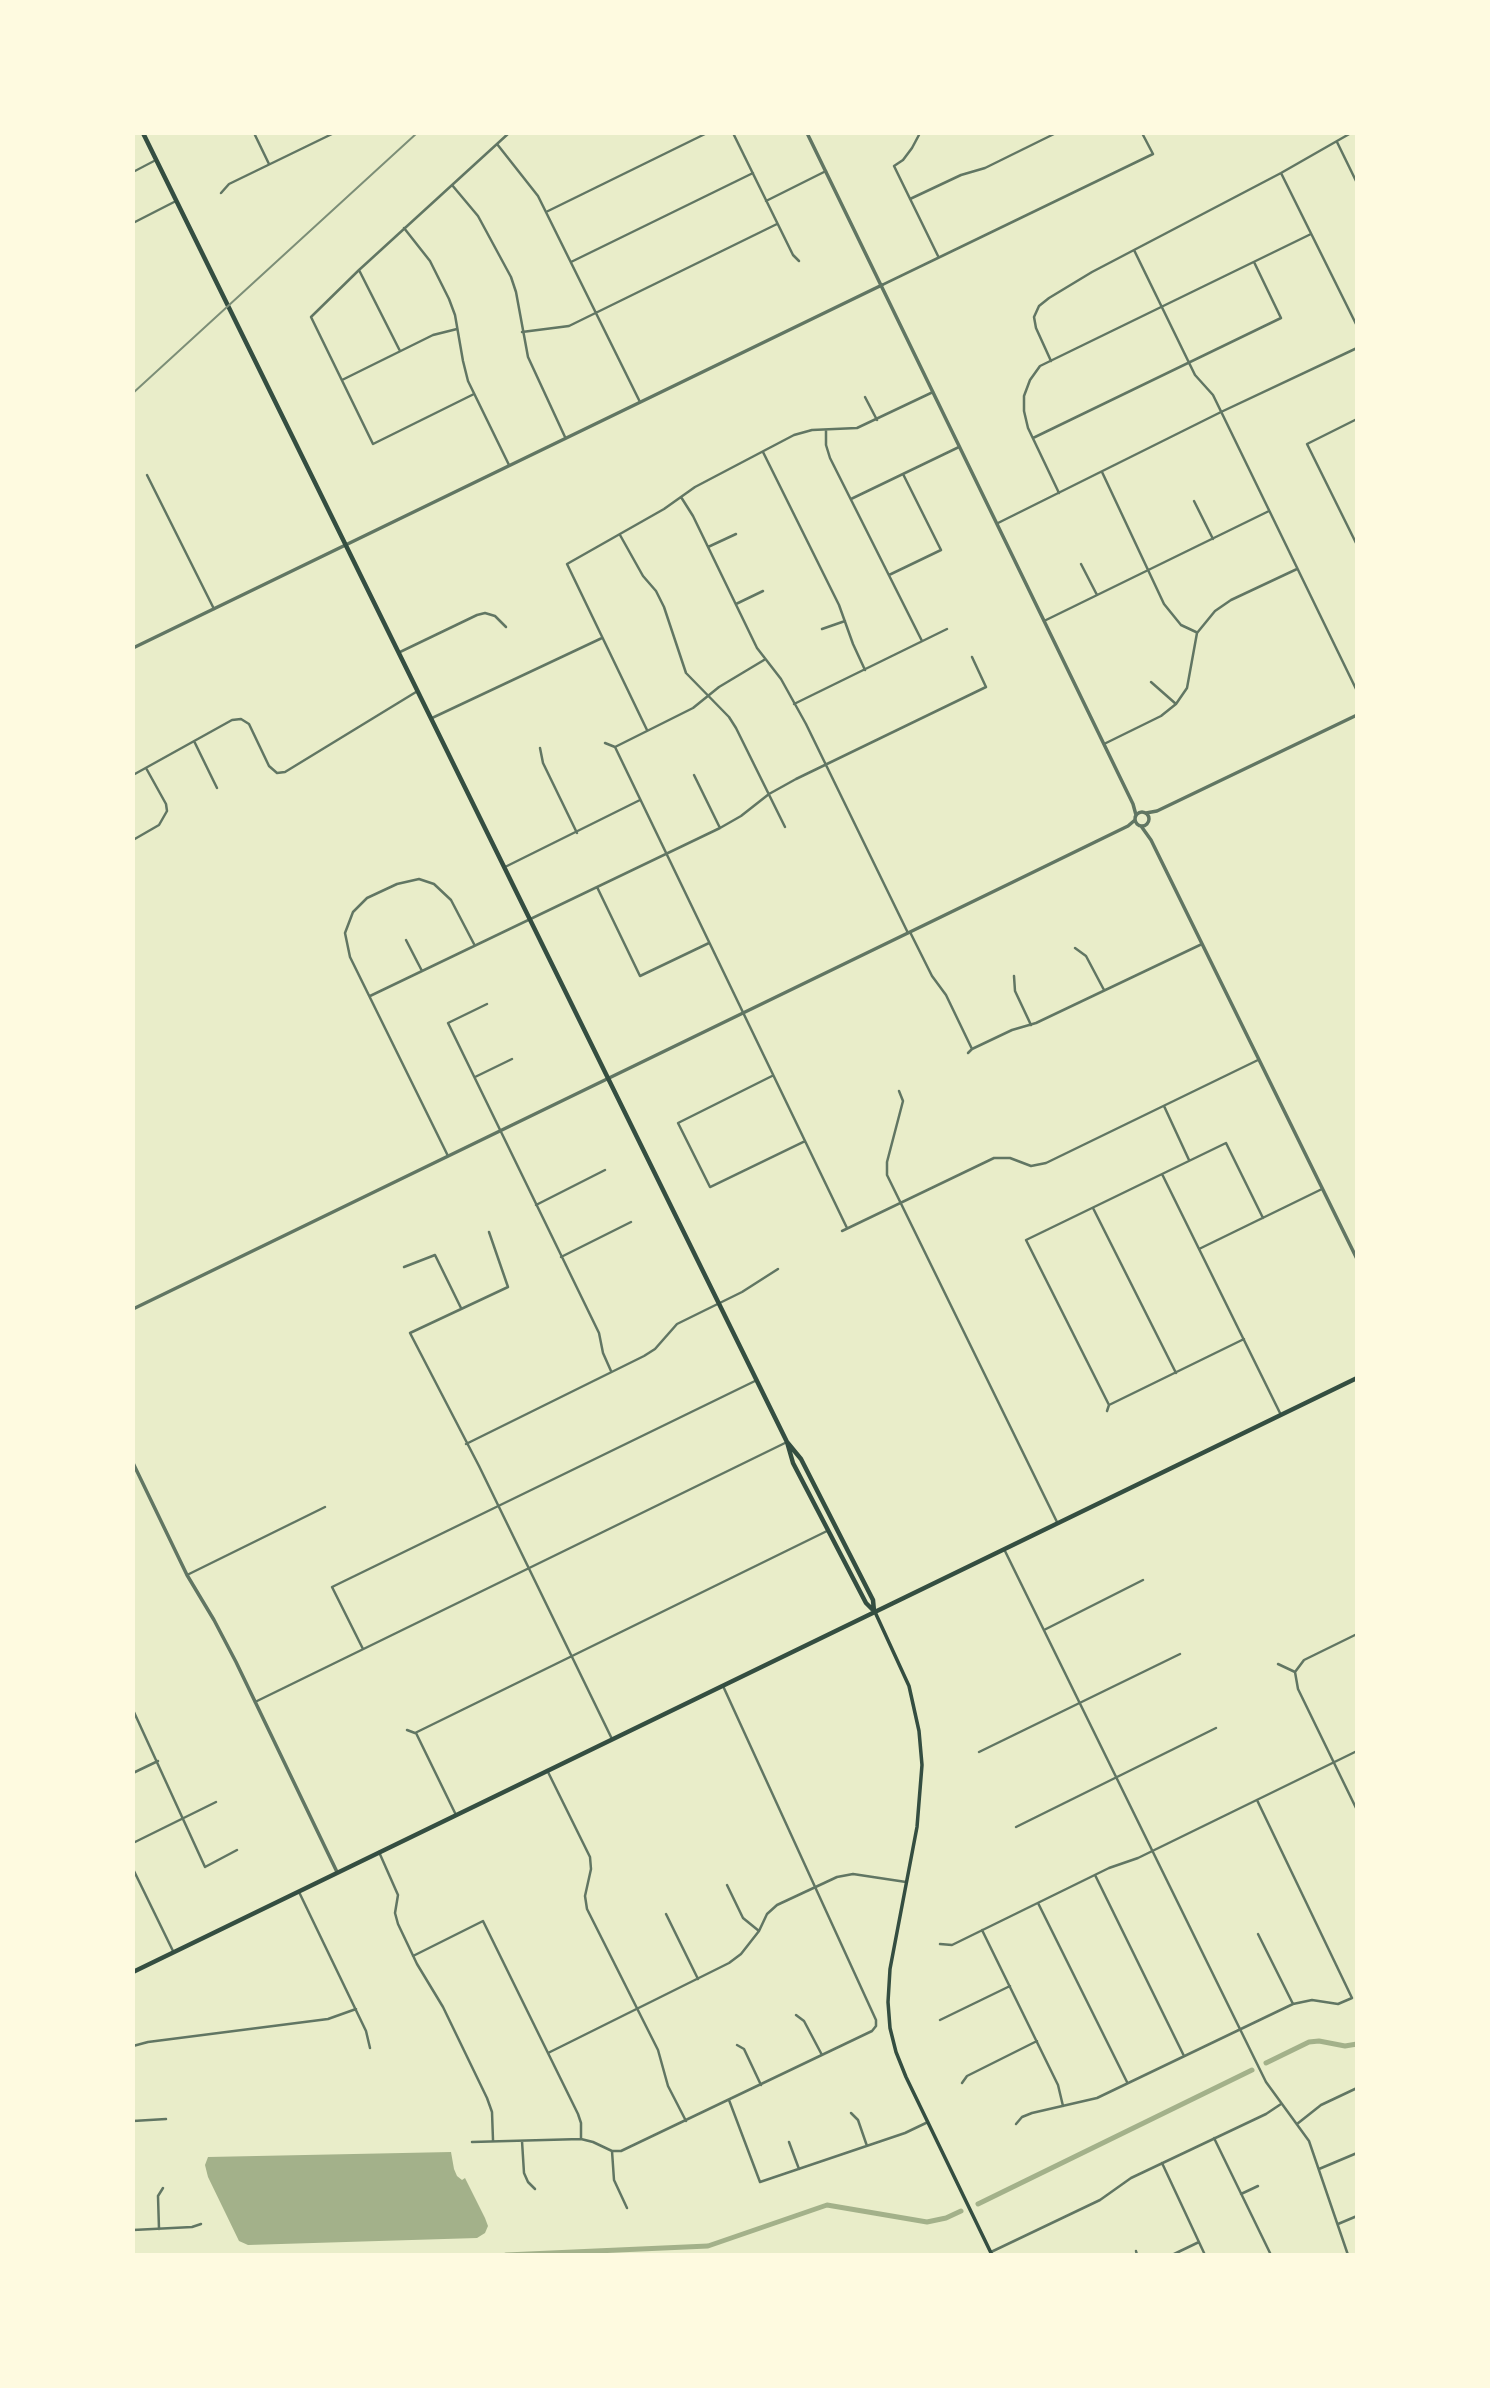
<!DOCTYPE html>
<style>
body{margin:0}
#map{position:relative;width:1490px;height:2388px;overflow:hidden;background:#e9edc9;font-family:Jost,sans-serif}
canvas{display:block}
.frame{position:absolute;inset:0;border:135px solid #fefae0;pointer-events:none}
</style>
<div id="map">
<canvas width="1490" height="2388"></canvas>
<div class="frame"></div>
</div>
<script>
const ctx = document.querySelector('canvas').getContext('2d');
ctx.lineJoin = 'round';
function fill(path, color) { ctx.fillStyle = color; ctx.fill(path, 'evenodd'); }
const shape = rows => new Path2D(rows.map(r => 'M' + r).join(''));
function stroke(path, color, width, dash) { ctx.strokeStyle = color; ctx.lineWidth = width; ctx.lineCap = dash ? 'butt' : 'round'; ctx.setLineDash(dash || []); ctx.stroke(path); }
const water = shape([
 [451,2152,454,2169,457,2176,462,2180,465,2178,485,2218,488,2226,485,2233,477,2238,248,2245,239,2241,208,2177,205,2165,208,2157]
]);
const canal = shape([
 [1266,2063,1309,2042,1319,2041,1345,2046,1357,2044],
 [978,2204,1252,2070],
 [506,2255,708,2246,827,2205,927,2222,946,2218,961,2211]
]);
const service = shape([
 [133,172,154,161]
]);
const minor = shape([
 [254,133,269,164],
 [733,133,793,255,799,261],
 [920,133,912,148,903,160,894,166,938,256],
 [1337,142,1357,183],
 [497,144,538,196,640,402],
 [1281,173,1357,326],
 [452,185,478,216,511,277,516,292,528,357,565,437],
 [221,193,229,184,334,133],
 [910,199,961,175,985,168,1056,133],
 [766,201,826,171],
 [546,212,707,133],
 [133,223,176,201],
 [404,228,430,261,449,299,455,315,463,361,468,381,509,465],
 [1134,250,1195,375,1213,395,1357,691],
 [571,262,753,173],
 [359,270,400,351],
 [882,285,1153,154,1142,133],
 [522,332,569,326,777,224],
 [1051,361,1036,328,1034,317,1039,306,1049,298,1092,272,1281,173,1351,133],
 [342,380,433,335,457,329],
 [474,394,373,444,311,317,359,270,509,133],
 [865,397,877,420],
 [1357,419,1307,444,1357,545],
 [826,431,826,445,830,458,922,641],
 [1033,438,1281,318,1254,262],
 [763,452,839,605,853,644,865,670],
 [1102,472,1164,604,1181,625,1196,632],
 [147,475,214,609],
 [1059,493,1028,428,1024,411,1024,396,1030,380,1040,366,1311,234],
 [681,497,693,516,757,648,781,679,806,724,908,933],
 [851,499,959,447],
 [1194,501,1213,539],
 [998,523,1221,412,1357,348],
 [620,535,643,576,656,591,664,607,686,673,729,717,736,728,785,827],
 [708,547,736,534],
 [1081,564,1097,595],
 [889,575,941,550,903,474],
 [736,604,763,591],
 [1044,621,1269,511],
 [822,629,845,621],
 [400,652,477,615,485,613,495,616,506,627],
 [1151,682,1176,704],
 [794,704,947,629],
 [432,718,602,638],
 [647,730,567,564,664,509,695,487,794,435,812,430,857,428,933,392],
 [194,741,217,788],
 [605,743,615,747,847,1228],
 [1104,744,1161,716,1176,704,1187,688,1197,633,1215,611,1231,600,1297,569],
 [615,747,693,708,719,687,764,660],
 [540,748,543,763,577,833],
 [133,775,232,720,241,719,249,724,269,766,277,773,285,772,416,692],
 [694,775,720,828],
 [133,840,159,825,167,811,166,804,146,768],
 [505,867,640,800],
 [597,887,640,976,709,943],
 [910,932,932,976,946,995,972,1049],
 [406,940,422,971],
 [1075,948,1086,956,1104,990],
 [1014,976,1015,991,1031,1025],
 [370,996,720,828,741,816,769,794,796,779,986,687,972,657],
 [487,1004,448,1023,599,1333,603,1353,611,1371],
 [968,1053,972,1049,1012,1030,1036,1023,1202,944],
 [772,1076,678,1123,710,1187,805,1141],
 [475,1077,512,1059],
 [899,1091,903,1101,887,1162,887,1175,1057,1522],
 [1164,1106,1189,1160],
 [448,1156,350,957,345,933,353,912,367,898,397,884,419,879,434,884,451,900,474,944],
 [1162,1174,1280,1413],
 [536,1205,605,1170],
 [1093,1208,1176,1373],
 [842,1231,994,1158,1010,1158,1031,1166,1046,1163,1258,1060],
 [489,1232,508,1287,410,1333,479,1466,612,1739],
 [1199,1249,1322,1189],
 [561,1257,631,1222],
 [404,1267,435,1255,461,1308],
 [1109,1405,1244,1339],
 [1107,1411,1109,1405,1026,1240,1226,1143,1263,1218],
 [466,1444,644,1356,655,1349,677,1324,742,1292,778,1269],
 [1004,1549,1266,2082,1309,2141,1348,2255],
 [187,1575,325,1507],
 [1044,1630,1143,1580],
 [363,1649,332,1587,757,1380],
 [1278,1664,1295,1672,1304,1660,1357,1634],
 [1295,1672,1298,1689,1357,1810],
 [255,1702,787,1442],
 [133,1710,205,1867,237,1850],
 [407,1730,415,1733],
 [415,1733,827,1531],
 [416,1733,456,1815],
 [979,1752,1180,1654],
 [547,1770,590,1857,591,1869,585,1896,587,1909,658,2050,668,2086,686,2121],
 [133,1773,158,1761],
 [1016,1827,1216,1728],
 [133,1843,216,1802],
 [379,1852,398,1895,395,1913,398,1924,417,1964,443,2007,487,2098,492,2112,493,2140],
 [133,1869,173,1951],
 [1095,1875,1184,2056],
 [727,1885,743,1918,759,1931],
 [299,1892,366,2031,370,2048],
 [1038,1903,1127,2082],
 [666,1914,698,1979],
 [982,1930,1058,2085,1063,2106],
 [1258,1934,1293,2004],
 [940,1944,952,1945,1109,1868,1138,1858,1357,1751],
 [413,1956,483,1921,578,2114,581,2123,581,2139],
 [796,2015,804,2021,822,2055],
 [940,2020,1010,1986],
 [737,2045,744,2049,761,2085],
 [133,2046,148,2042,328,2019,356,2009],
 [548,2053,729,1963,741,1954,759,1931,767,1914,777,1905,837,1877,853,1874,906,1882],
 [962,2083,967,2076,1037,2041],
 [729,2100,760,2182,905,2133,928,2122],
 [851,2113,858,2120,867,2146],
 [133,2121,166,2119],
 [1016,2124,1022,2117,1032,2113,1097,2098,1293,2004,1312,2000,1338,2004,1352,1998,1257,1800],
 [1297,2124,1321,2105,1357,2088],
 [1214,2138,1271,2255],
 [522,2141,524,2173,528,2182,535,2189],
 [472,2142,581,2139,593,2142,612,2151,621,2151,872,2031,876,2026,876,2020,723,1686],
 [789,2142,799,2169],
 [612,2151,614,2180,627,2208],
 [1162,2163,1205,2255],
 [1319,2169,1357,2153],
 [1241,2194,1258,2186],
 [1338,2224,1357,2216],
 [159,2229,158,2196,163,2188],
 [133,2230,192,2227,201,2224],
 [1136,2251,1137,2255],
 [991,2252,1100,2200,1131,2178,1266,2114,1281,2104],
 [827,2255,852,2255],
 [1172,2255,1199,2242]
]);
const tertiary = shape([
 [807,133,1133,804,1136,815],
 [133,648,882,285],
 '1135 819a7 7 0 1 1 14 0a7 7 0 1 1-14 0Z',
 [1146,813,1157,811,1357,715],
 [1141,826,1151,840,1357,1259],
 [133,1309,1013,882,1128,826,1135,820],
 [133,1463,187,1575,214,1620,236,1662,337,1872]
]);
const secondary = shape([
 [875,1612,909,1686,919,1731,922,1765,917,1827,890,1969,888,2002,890,2028,896,2052,906,2077,992,2255]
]);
const primary = shape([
 [143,133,787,1442],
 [787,1442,801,1459,873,1600,874,1611,866,1603,793,1463,787,1442],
 [133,1972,1357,1378]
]);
const rail = shape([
 [133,393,417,133]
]);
fill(water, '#a3b18a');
stroke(canal, '#a3b18a', 5);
stroke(service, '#617663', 2);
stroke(minor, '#617663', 2.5);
stroke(tertiary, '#617663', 3.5);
stroke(secondary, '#344e41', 3.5);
stroke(primary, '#344e41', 4.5);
stroke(rail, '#7c8e77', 2);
</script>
